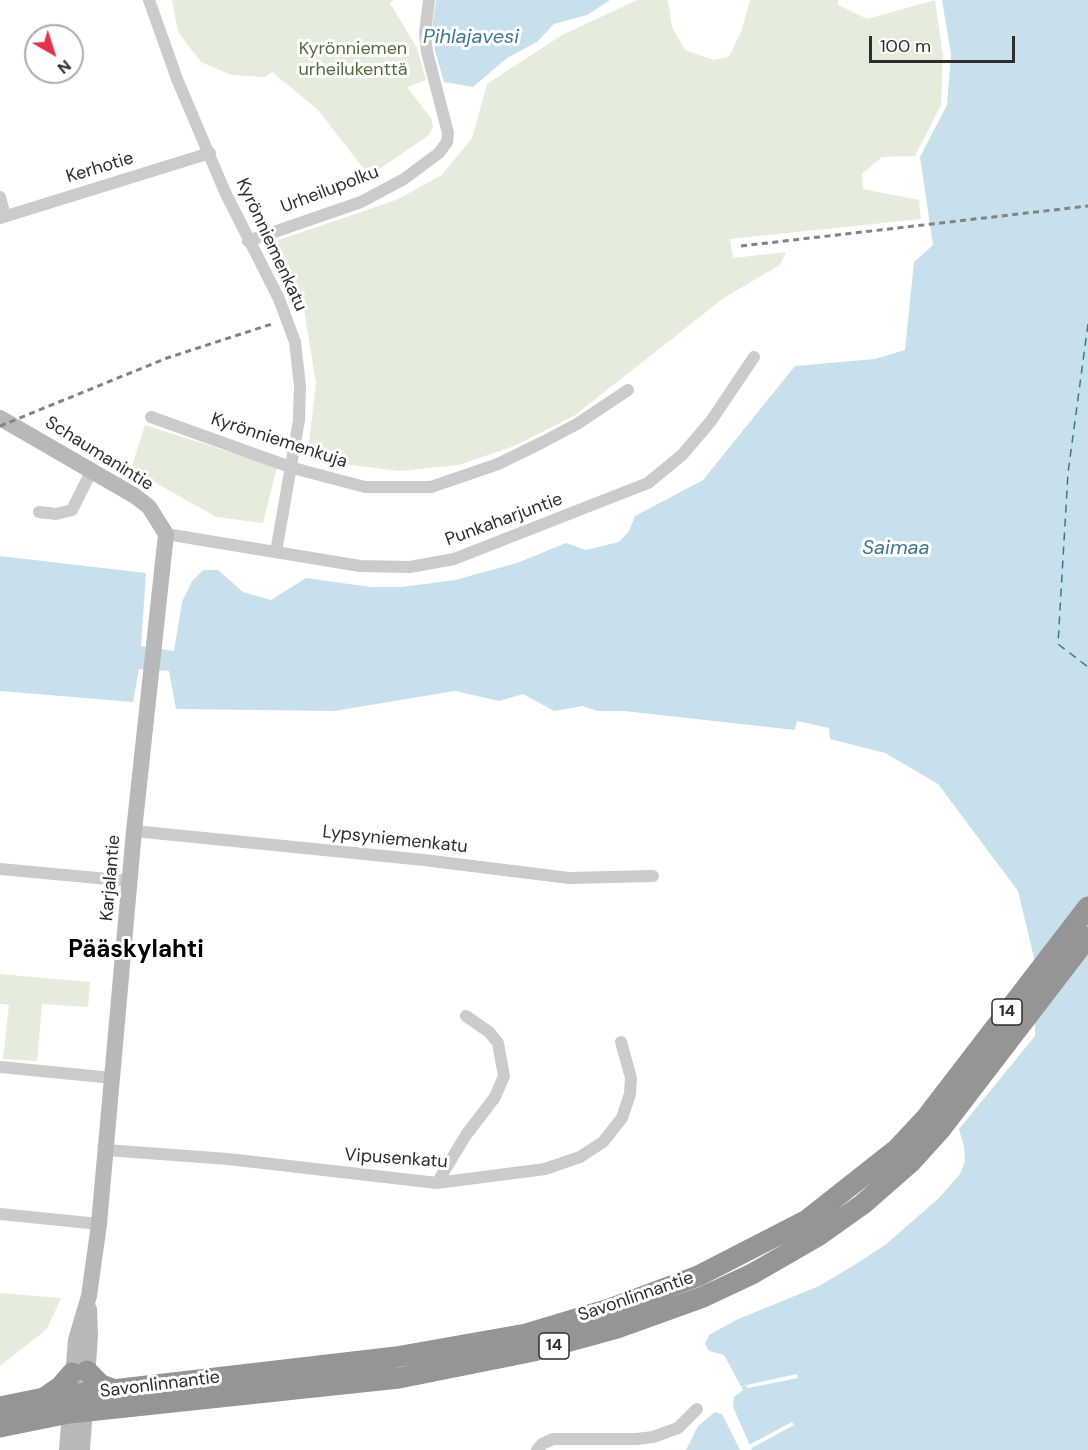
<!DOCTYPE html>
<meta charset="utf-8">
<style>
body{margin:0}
#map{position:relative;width:1088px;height:1450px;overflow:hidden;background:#fff;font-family:"DM Sans",sans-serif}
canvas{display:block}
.north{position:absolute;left:24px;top:24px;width:60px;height:60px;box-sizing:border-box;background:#fff;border:2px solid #ababab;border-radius:50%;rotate:141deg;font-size:16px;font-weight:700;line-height:24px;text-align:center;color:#2e2e2e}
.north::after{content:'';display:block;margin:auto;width:21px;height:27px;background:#e4324d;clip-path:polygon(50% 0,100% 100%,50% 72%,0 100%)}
.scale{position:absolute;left:869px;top:36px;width:146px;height:27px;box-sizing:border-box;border:3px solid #2e2e2e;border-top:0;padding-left:8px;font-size:18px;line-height:21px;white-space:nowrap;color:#2e2e2e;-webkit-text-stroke:4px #fff;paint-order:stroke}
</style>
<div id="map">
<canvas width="1088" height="1450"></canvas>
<div class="north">N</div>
<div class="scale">100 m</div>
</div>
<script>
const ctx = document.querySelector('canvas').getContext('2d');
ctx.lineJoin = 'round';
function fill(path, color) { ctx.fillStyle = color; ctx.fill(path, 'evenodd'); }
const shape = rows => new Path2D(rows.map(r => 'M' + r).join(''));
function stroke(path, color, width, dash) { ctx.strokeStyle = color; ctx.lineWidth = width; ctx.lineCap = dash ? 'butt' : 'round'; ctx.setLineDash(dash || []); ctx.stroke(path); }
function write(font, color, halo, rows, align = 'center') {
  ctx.font = font + ' "DM Sans",sans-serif'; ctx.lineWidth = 6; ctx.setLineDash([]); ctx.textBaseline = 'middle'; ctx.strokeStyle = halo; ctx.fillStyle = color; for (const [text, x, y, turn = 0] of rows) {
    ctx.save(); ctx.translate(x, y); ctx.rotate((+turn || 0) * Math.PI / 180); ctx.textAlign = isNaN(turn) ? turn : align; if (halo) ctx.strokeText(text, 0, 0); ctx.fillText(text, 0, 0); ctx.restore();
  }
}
const green = shape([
 [172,0,394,0,390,3,417,48,426,80,407,87,431,118,433,127,429,135,378,170,365,170,317,109,272,72,265,77,231,75,201,62,178,32],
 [637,0,668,0,672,27,685,50,714,60,729,57,741,32,750,0,838,0,838,5,867,19,935,0,943,56,941,105,915,156,882,157,862,174,863,189,919,200,921,219,730,239,733,258,786,252,780,265,725,297,574,416,514,446,459,465,399,471,320,461,308,451,316,383,304,310,273,242,396,200,442,175,472,138,487,84,562,35],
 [145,425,277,467,263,523,216,517,131,469],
 [0,974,90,982,88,1007,42,1004,37,1061,3,1059,9,1005,0,1004],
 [0,1293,61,1298,47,1329,0,1366]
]);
const water = shape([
 [436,0,610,0,587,15,554,24,537,42,507,58,473,87,444,82,435,51,432,29],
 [942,0,1088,0,1088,1450,752,1450,733,1407,734,1397,743,1390,724,1355,709,1351,705,1344,709,1335,736,1320,819,1286,856,1264,885,1245,939,1198,960,1174,965,1161,964,1147,959,1129,1035,1036,1035,962,1018,891,938,784,885,753,830,739,829,728,797,721,795,730,624,711,597,711,583,706,554,711,523,694,499,701,455,691,334,711,176,709,169,671,139,669,133,702,0,691,0,556,146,573,141,646,174,651,182,602,192,581,203,570,218,570,243,592,271,600,306,578,371,587,402,587,455,580,517,563,566,543,586,550,619,542,629,531,635,516,703,480,795,366,875,359,905,350,914,262,933,245,920,157,947,105,951,55],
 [715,1412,722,1414,740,1450,686,1450,698,1426]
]);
const pier = shape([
 [797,1374,798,1378,748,1388,747,1386,738,1387],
 [792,1422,794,1425,748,1450,747,1446]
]);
const ferry = shape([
 [1088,324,1068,473,1058,644,1088,667]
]);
const street = shape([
 [149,0,177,79,225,192,279,299,295,342,300,386,299,420,276,552],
 [0,197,5,216],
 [0,218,210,153],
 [248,241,361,202,404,179,439,153,447,142,448,133,427,52,425,33,429,0],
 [151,417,293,468,365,487,431,487,498,464,541,443,577,424,628,390],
 [39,512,56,514,72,510,92,470],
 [166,534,360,566,410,567,454,559,648,483,682,455,711,421,754,357],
 [134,831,424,860,569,878,653,876],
 [0,869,130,881],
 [0,1067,113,1078],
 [106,1150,228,1159,437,1183,545,1169,580,1157,603,1142,622,1118,630,1094,631,1078,621,1042],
 [437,1183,466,1135,495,1097,504,1076,498,1043,489,1032,466,1016],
 [0,1214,99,1224],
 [537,1450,542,1444,553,1439,637,1439,653,1437,678,1428,697,1409]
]);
const secondary = shape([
 [0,418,135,496,149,507,166,534,134,831,99,1224,89,1296,76,1340,67,1450],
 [82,1450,90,1336,89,1309]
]);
const highway = shape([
 [87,1371,101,1385,115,1390],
 [44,1398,60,1387,72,1373],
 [0,1407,44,1398,396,1357,526,1334,609,1309,698,1276,807,1220,897,1149,926,1118,1088,907],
 [0,1427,69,1413,399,1378,534,1351,614,1329,703,1297,752,1274,818,1236,863,1204,912,1161,940,1130,1088,937]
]);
const rail = shape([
 [741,246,1088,206],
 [0,426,167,358,275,323]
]);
const shields = [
 [1007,1012,30],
 [554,1346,30]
];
const shieldNames = [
 ["14",1007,1012],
 ["14",554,1346]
];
const parkNames = [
 ["Kyrönniemen",353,49],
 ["urheilukenttä",353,70]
];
const streetNames = [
 ["Kerhotie",100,168,-17],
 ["Urheilupolku",330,190,-21],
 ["Kyrönniemenkatu",271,245,65],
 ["Kyrönniemenkuja",279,441,18],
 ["Schaumanintie",99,454,32],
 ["Punkaharjuntie",504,520,-20],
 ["Lypsyniemenkatu",395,840,6],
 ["Karjalantie",111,878,-85],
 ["Vipusenkatu",396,1159,4],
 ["Savonlinnantie",636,1297,-19],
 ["Savonlinnantie",160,1385,-7]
];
const waterNames = [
 ["Pihlajavesi",471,38],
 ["Saimaa",896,549]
];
const districtNames = [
 ["Pääskylahti",136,951]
];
fill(green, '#e6ecdc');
fill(water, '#c8e0eb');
fill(pier, '#fff');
stroke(ferry, '#3d7690', 1.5, [8, 6]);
stroke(street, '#cbcbcb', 12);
stroke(secondary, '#b8b8b8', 16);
stroke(highway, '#959595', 21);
stroke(rail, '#838383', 3, [6, 4.5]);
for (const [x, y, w] of shields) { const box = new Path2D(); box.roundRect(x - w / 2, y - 13, w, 26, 4.5); ctx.fillStyle = '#fff'; ctx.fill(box); stroke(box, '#2e2e2e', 1.5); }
write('bold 16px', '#2e2e2e', null, shieldNames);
write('18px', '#556a3c', '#fff', parkNames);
write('18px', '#2e2e2e', '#fff', streetNames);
write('italic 20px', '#3d7690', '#fff', waterNames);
write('bold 24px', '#000', '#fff', districtNames);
</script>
